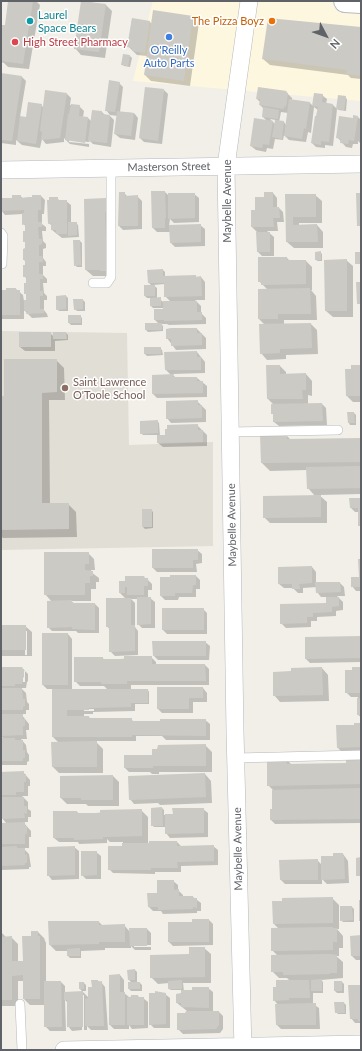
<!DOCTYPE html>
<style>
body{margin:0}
#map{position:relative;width:362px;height:1051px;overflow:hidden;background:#f1efe8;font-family:Lato,sans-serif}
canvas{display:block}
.frame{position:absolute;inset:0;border:2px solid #5f6368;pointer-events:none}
.north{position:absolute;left:306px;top:16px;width:40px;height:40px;-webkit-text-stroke:3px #fff;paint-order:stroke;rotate:131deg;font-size:11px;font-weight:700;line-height:16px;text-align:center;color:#5f6368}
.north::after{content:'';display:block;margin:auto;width:14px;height:18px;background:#5f6368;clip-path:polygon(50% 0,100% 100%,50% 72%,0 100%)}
</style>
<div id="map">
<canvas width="362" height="1051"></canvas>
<div class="frame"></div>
<div class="north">N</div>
</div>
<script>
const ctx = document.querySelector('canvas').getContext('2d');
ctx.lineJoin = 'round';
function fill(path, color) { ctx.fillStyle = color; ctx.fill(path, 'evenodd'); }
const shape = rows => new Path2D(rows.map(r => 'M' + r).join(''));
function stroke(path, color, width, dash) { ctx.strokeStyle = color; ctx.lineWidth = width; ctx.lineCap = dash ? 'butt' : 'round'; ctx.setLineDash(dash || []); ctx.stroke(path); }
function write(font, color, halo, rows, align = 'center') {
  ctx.font = font + ' Lato,sans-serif'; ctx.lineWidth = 3; ctx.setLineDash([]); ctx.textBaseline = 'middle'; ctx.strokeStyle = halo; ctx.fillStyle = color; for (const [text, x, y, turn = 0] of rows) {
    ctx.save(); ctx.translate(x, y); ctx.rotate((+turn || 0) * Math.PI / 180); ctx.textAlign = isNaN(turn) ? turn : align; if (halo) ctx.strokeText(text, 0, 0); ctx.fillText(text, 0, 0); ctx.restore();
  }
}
const commercial = shape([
 [153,1,361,1,361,101,133,81]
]);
const education = shape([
 [1,331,127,333,129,445,213,442,213,546,1,550]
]);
const shadow = shape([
 [9,1,36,1,40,5,29,69,8,67,4,63,1,62,1,26,6,26],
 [82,1,106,5,112,11,105,58,81,55,75,48],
 [192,17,199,23,190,86,151,81,145,75,147,56,137,55,128,46,132,19,150,22,152,24],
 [361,28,361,79,351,78,348,75,270,65,263,59],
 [130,56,132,58,130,67,124,66,122,64],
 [1,74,22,77,26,81,20,117,27,118,41,105,44,108,46,91,67,94,71,98,70,105,79,106,84,111,83,117,88,118,91,121,102,112,105,115,110,116,114,120,111,147,93,144,90,141,89,142,69,140,69,142,89,144,89,147,70,144,64,138,64,142,46,144,42,139,40,148,22,145,16,140,16,145,1,143],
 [119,83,123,87,120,112,134,113,138,118,135,140,120,138,115,134,118,116,110,115,106,110],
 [259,88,286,92,292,98,292,101,310,103,313,106,322,95,327,99,326,104,333,105,337,109,345,97,347,99,346,111,339,110,337,109,333,146,325,145,325,148,316,147,312,143,318,110,314,107,311,133,308,132,306,142,289,140,284,135,283,140,275,139,273,149,267,148,266,152,256,150,251,146,267,121,263,117,264,109,260,105,260,102,257,99],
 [281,112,288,113,286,125,284,122,279,122],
 [270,119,276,120,275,124],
 [164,90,168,94,162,144,144,142,140,138],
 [358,117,361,120,361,144,358,141,358,144,353,144,352,148,346,147,337,137],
 [152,192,165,192,169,196,194,194,199,198,199,222,174,223,170,219,169,226,200,225,205,229,205,246,175,247,171,243,170,232,157,232,153,228],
 [124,193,128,197,137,196,142,201,142,229,123,230,119,226],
 [273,193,277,198,277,208,279,208,283,212,284,222,277,222,278,231,267,231,274,237,274,256,262,256,258,252,257,232,252,227,256,211,265,198],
 [315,195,322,201,322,223,299,223,299,226,317,225,323,232,323,248,294,248,287,242,286,217],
 [20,196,23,198,41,196,45,200,44,214,42,214,42,224,46,227,46,231,42,231,43,241,46,244,46,248,43,249,43,258,46,262,46,266,43,266,43,275,47,279,47,283,43,283,44,293,47,296,47,300,44,300,44,310,47,314,48,317,32,318,24,310,24,319,1,319,1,291,16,289,23,295,24,301,27,301,27,296,25,293,27,284,27,279,24,276,26,266,26,262,24,260,26,244,24,241,26,232,26,226,23,224,23,214,5,215,1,210,1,199,13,199],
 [57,198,60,201,66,201,71,205,71,223,76,223,78,225,79,237,62,238,52,230,52,226,49,223],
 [106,199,112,206,107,277,106,276,93,276,86,270],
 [80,241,82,243,82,267,77,267,75,265],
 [320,252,322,254,322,261,318,261,316,260],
 [287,258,290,261,306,261,312,267,312,290,311,290,316,296,317,320,284,320,284,324,311,324,317,330,318,354,286,355,286,359,267,360,261,353,265,325,259,319,268,290,259,281],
 [346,260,353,266,353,317,333,317,326,311],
 [163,270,165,272,165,277,196,276,197,278,201,277,205,282,205,300,195,300,201,306,201,313,206,318,206,324,169,325,167,324,161,324,163,326,163,331,148,332,146,330,159,324,155,320,164,310,164,308,153,308,151,306,151,298,147,298,145,296,145,286,152,286,149,283],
 [165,284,165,296,171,302,163,302,160,299,157,299,157,288,153,285],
 [66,296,68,298,68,311,59,311,57,309],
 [83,300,85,302,85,311,77,311,75,309],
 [80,316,82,318,82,325,71,325,69,323],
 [197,329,206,338,206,349,176,350,167,338],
 [50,333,54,337,66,333,68,335,68,340,55,341,55,351,25,351,20,347],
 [160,348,162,350,163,355,147,356,145,354],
 [197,352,205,362,205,373,172,374,176,378,197,378,207,386,207,397,157,398,153,394,171,375,166,370],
 [56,360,64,368,65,400,49,400,50,504,68,504,76,512,77,537,3,538,1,536,1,397,5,397],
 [280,366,286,372,286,375,306,374,312,381,312,396,308,395,308,404,322,404,326,408,327,425,279,426,274,422,274,415,272,413,274,405,268,399],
 [361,366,361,402,353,402,347,396,352,370],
 [197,401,206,410,206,422,171,423,167,418],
 [360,408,361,408,361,417,360,416],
 [354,413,356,415,356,425,350,425,349,423],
 [157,421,159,423,160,436,166,436,197,425,207,435,207,446,163,447,158,443,158,435,143,435,141,433],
 [287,436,291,440,361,439,361,494,319,495,327,502,327,523,270,523,264,517,315,496,308,488,307,470,270,471,262,463],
 [361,499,361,527,359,525,359,512,355,512,351,508],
 [151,510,153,512,153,528,145,529,143,527],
 [197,550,202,554,202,563,196,564,197,572,157,572,153,568],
 [88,553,94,559,95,570,91,570,91,572,99,578,99,582,96,582,96,589,91,589,91,601,71,601,75,604,95,604,99,608,99,633,78,633,76,631,52,631,48,627,52,602,45,594],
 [361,560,361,591,356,591,352,586,360,578],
 [312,567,316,572,316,583,340,583,344,587,345,596,337,596,343,602,343,610,336,611,336,616,317,617,317,621,311,621,311,627,286,628,281,623,327,604,327,597,321,597,317,592,317,587,303,588,303,593,298,593,293,588,284,588,279,584],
 [196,576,200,580,200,589,196,589,196,597,179,597,178,600,165,600,161,596],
 [147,579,152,584,152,590,148,590,148,598,150,598,155,602,155,628,142,628,138,624,138,599,131,599,135,603,135,627,138,631,138,655,115,656,110,651,110,630,107,626,126,599,120,593,120,582],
 [203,609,207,613,207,634,167,634,163,630],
 [1,626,25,626,32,632,32,656,1,656],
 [25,631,27,631,27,655,25,655],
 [68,634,72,639,72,690,108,690,104,686,80,686,76,682,103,658,104,660,151,657,156,662,156,665,205,665,209,669,209,685,131,685,131,690,148,690,149,692,149,704,135,704,135,711,93,712,93,714,84,714,84,717,89,717,91,719,131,719,134,722,205,720,210,724,210,740,166,740,162,736,136,736,136,741,95,741,103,749,103,773,59,773,53,767,59,743,53,737,53,689,47,689,43,685],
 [84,709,94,709,94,711,84,711],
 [361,637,361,662,310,663,306,659],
 [205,642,210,646,209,660,158,660,154,656],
 [1,668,22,668,25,671,23,671,23,682,25,682,25,671,28,674,28,681,27,682,26,688,21,688,26,693,27,702,29,704,29,710,26,710,26,714,21,714,29,724,29,730,26,730,27,739,21,739,26,745,27,752,29,755,29,761,27,762,27,765,1,765,1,739,4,739,1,736],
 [322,668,328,675,329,701,280,702,274,695],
 [361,668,361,717,358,715,358,697,351,697,346,692,354,671],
 [203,688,207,693,207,702,193,702,193,713,162,713,158,709],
 [361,724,361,751,342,752,338,748,337,726,355,726],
 [205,745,212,752,212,772,159,772,159,774,152,774,150,772,129,772,125,768,153,756],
 [361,759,361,823,275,824,271,820,273,810,273,790,268,785,287,760,292,765,347,764],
 [23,772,30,780,30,786,28,786,28,796,22,796,28,802,28,809,31,811,31,817,28,817,28,822,23,822,31,831,31,837,29,837,29,848,23,848,29,854,31,867,29,867,29,869,1,870,1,824,7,824,2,818,1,773],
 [205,774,211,781,212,803,160,805,158,803,134,804,130,799],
 [113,776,119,782,119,806,88,806,86,804,67,804,61,798,61,777],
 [162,808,164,810,164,815,174,815,203,809,208,813,208,837,170,838,166,833,166,827,154,827,152,825],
 [141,810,148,817,148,844,177,842,182,847,213,846,218,850,218,865,181,866,181,872,155,872,155,874,113,873,109,869,123,847,123,842,110,842,107,839,107,843,79,844,78,842,59,842,54,838,77,812,80,814],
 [74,847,79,851,79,879,52,880,48,875],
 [96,852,101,856,101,879,86,879,82,875],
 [343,854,348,861,349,883,327,884,322,879,322,884,285,884,281,880,280,861,317,860,322,865,334,857],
 [173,881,178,885,178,890,183,895,183,897,193,897,201,903,201,911,197,911,197,913,163,914,161,911,153,911,149,907,158,894],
 [332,898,339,905,339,929,337,929,343,936,343,948,339,948,339,956,336,956,343,962,343,978,321,980,323,982,323,993,313,993,313,1004,319,1008,320,1029,281,1029,277,1025,278,1005,274,1000,290,981,287,978,279,978,272,971,278,956,272,950,279,929,274,924],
 [341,907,352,907,354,909,354,922,343,922,341,920],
 [209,920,213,924,213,945,173,946,169,942,193,923],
 [99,922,103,926,124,925,130,932,147,929,151,933,151,945,134,945,134,947,151,947,151,950,135,950,131,946,131,948,105,948,105,950,81,951,81,958,70,958,68,956,68,951,56,951,50,945],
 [1,932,6,937,11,937,18,944,18,962,24,962,32,937,38,932,44,938,46,943,46,982,61,982,65,986,65,993,83,992,89,998,93,988,98,981,101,982,105,987,108,1030,91,1030,87,1026,87,1030,84,1030,84,995,82,995,82,1030,72,1031,68,1026,68,1003,65,1000,66,1031,50,1031,45,1026,45,1005,30,1005,24,999,24,981,18,981,18,1006,1,1006],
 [361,936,361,960,356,960,352,956],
 [204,948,211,954,211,983,183,983,184,991,208,988,213,992,213,1012,219,1012,223,1016,223,1029,220,1033,183,1034,178,1029,186,1014,187,1011,177,1003,182,994,182,990,171,990,169,989,169,983,158,984,151,977],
 [135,970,137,972,137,983,140,983,142,985,142,991,131,991,129,989,129,983,132,983,129,980],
 [120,975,124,980,124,993,129,997,138,996,140,998,143,998,148,1002,148,1028,132,1029,129,1025,129,1029,114,1029,110,1025,110,976],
 [342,982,344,984,344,993,337,993,335,991],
 [84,983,86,985,86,991,82,991,80,989],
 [361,986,361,1023,355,1023,351,1018],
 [165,994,170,998,170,1028,154,1028,150,1024],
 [344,1003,346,1005,346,1014,338,1014,336,1012]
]);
const building = shape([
 [8,1,33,1,23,64,1,61,1,25,5,25],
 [81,1,106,4,99,52,74,49],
 [153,10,193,16,184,81,144,75],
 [132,18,150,21,145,53,132,51,132,48,127,47],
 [268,18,361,27,361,76,346,74,347,70,262,59],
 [123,54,130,55,128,66,121,65],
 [1,73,22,76,12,141,1,140],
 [109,80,120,82,115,112,105,111],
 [145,87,164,89,158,141,139,138],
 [258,87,287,91,286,92,288,93,286,107,284,106,284,109,259,105,260,99,256,99],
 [45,90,67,93,60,138,41,140,42,132,40,131],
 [314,93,323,94,322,102,333,104,329,142,321,141,321,145,311,143,315,116,316,116,318,107,312,106],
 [338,95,346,96,344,110,336,109],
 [289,99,310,102,306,129,304,128,302,139,284,136],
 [28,102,42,104,36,144,17,141,20,116,26,117],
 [71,104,80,105,79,116,88,117,85,143,65,140,68,114,69,114],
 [263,107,279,110,278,119,262,117],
 [92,110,102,111,102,114,110,115,107,143,88,141],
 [117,111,134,113,131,136,114,134],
 [353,115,358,116,354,141,349,140,348,144,340,143,341,139,336,138,339,116,353,118],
 [254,118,273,121,269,145,263,144,262,148,250,146],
 [275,120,284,121,282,139,272,137],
 [151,191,165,191,166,218,165,218,165,228,152,228],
 [119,192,125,192,125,196,138,195,138,226,118,226],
 [264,192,273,192,273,207,279,207,280,218,273,218,274,227,251,227,251,210,255,210,255,197,264,197],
 [168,193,195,193,195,218,168,219],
 [356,193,361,193,361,226,357,226],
 [285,194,316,194,316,217,293,217,293,225,317,224,318,242,286,242],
 [12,195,21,195,21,198,32,197,32,195,41,195,41,210,38,210,38,222,42,222,42,227,38,227,39,239,42,239,42,244,39,245,39,256,42,256,43,262,39,262,39,274,43,274,43,279,40,279,40,291,43,291,43,296,40,296,40,309,44,309,44,313,26,314,27,311,24,311,24,300,26,300,26,294,24,294,24,283,26,283,26,277,23,277,23,265,25,265,25,260,23,260,23,249,25,248,25,242,23,242,23,231,25,231,25,224,22,225,22,213,24,213,24,210,1,211,1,198,12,198],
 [49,197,58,197,58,200,67,200,67,234,56,234,56,230,51,230,51,223,48,224,47,200,49,200],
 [106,198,106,212,105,213,107,271,100,271,100,270,85,270,84,199],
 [68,222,77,222,77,235,68,236],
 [201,224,201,242,170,243,169,225],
 [256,232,270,232,270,252,257,252],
 [73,240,80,240,81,265,74,266],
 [321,251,321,260,315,260,315,252],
 [355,252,361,252,361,264,355,264],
 [258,257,287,257,287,260,306,260,306,284,261,285,261,282,258,282],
 [347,259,347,311,325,311,324,260],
 [163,269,163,276,196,275,196,277,201,276,202,296,164,297,164,283,148,283,147,270],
 [356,282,361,282,361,304,357,304],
 [144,285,155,285,155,296,144,296],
 [6,288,16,288,16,290,20,290,20,315,1,315,1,290,6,290],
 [310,288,311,314,278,314,278,319,258,319,258,289],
 [66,295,66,309,56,310,56,296],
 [161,297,161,306,150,306,150,298],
 [73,299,83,299,83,309,74,310],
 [163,301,197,301,197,312,202,312,202,320,164,321,164,320,154,320,154,309,163,309],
 [68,315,81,315,81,323,68,323],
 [145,323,162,323,162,330,145,330],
 [311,323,312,348,280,349,280,353,260,354,259,324],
 [171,328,197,328,197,333,202,333,202,345,171,346,171,339,166,339,166,329],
 [19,332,51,332,51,347,19,347],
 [53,332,66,332,67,339,53,339],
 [144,347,161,347,161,354,144,354],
 [197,351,197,357,201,357,201,370,165,370,164,352],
 [4,359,57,359,57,392,42,393,42,503,69,503,69,529,1,530,1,396,4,396],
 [266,365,280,365,280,374,306,373,306,390,302,390,303,399,267,399],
 [351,365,361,365,361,396,346,396,345,369,351,369],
 [174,374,173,377,197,377,197,381,203,381,203,393,152,394,152,375],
 [198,400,198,405,202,405,202,418,166,419,166,401],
 [322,403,323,421,273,422,273,414,271,414,271,404],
 [347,412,354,412,355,423,348,423],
 [158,420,158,433,140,434,140,421],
 [198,424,198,430,203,430,203,442,157,443,157,435,165,435,165,429,167,429,167,425],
 [260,435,287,435,287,439,361,438,361,462,261,463],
 [361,466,361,488,307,489,306,467],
 [321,495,321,517,263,518,263,496],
 [349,498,361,498,361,526,358,526,358,508,350,508],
 [142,509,152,509,152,527,142,527],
 [152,549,198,549,198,560,193,560,193,568,152,568],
 [44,552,89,552,89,564,85,564,85,570,93,571,93,576,90,576,90,583,85,583,85,595,44,595],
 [358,559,361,559,361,587,351,587,351,577,359,577],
 [312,566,312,583,299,584,300,589,292,589,292,584,278,584,278,567],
 [170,575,196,575,196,585,193,585,192,593,175,593,175,596,160,596,160,577,170,577],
 [125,576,144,576,145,578,148,578,148,586,144,586,144,595,127,595,127,587,125,587,125,593,119,593,119,581,125,581],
 [315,582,340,582,341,592,316,593],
 [137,597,151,597,151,624,137,625],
 [326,597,339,597,339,606,332,607,332,612,313,613,313,617,307,617,307,623,280,624,280,604,326,603],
 [106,598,131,598,131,625,135,625,135,651,109,652,109,627,106,627],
 [72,600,72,603,95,603,95,630,72,629,72,627,47,628,47,601],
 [162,608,204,608,204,630,162,630],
 [1,625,26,625,26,650,1,650],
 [42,633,68,633,68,685,42,685],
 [361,636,361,658,305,659,305,637],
 [152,641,206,641,206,656,153,656],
 [124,656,152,656,152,664,205,664,206,681,127,681,127,684,101,684,101,682,74,682,74,657,103,657,103,659,124,659],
 [1,667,22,667,23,669,24,669,24,677,23,678,22,684,15,684,15,686,1,686],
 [322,667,323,695,273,696,273,672,291,671,291,668],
 [352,667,361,667,361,693,345,693,345,670,352,670],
 [157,687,203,687,203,698,189,698,189,709,157,709],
 [1,688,22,688,23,699,25,699,25,706,23,707,23,710,1,710],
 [52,689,148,689,148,703,131,703,131,707,89,708,89,710,67,710,67,716,89,716,89,718,132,718,132,721,160,721,160,719,206,719,206,736,132,735,132,737,52,737],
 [357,698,361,698,361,715,357,715],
 [1,714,23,714,23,719,25,719,25,726,23,726,23,735,1,736],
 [354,723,361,723,361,747,337,748,336,725,354,725],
 [1,738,15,738,15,740,23,740,23,750,25,750,25,758,23,758,23,761,1,761],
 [97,741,97,767,52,767,51,742],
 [206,744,206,766,153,766,153,768,124,768,124,755,152,755,152,749,157,749,158,745],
 [346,758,361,758,361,784,267,786,267,760,287,759,287,764,346,763],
 [24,771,24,775,26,774,26,782,24,782,24,792,16,792,16,795,1,795,1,772],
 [205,773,206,797,129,800,128,776],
 [113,775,113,800,81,800,81,798,60,798,60,776],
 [361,788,361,819,270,820,270,809,272,809,272,790],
 [1,797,24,797,24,806,27,806,27,814,24,813,25,818,1,819],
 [162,807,163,826,151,826,151,808],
 [172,808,204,808,204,833,165,834,165,814,173,814],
 [142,809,142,836,103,837,103,839,74,840,74,838,53,838,53,811,77,811,77,813,100,813,100,810],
 [25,822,25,826,27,826,27,833,25,834,25,844,1,844,1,823],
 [149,841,177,841,177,846,214,845,214,861,177,862,178,868,151,868,151,870,108,870,108,846,122,846,122,843,149,843],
 [17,846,17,848,25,848,25,855,27,854,27,863,25,863,25,865,1,866,1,847],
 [75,846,75,875,47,876,47,847],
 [81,851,97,851,97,875,81,876],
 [333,853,343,853,343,856,344,856,345,879,321,880,321,856,333,856],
 [361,857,361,876,356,876,356,858],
 [318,859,318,880,280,880,279,860],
 [157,880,174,880,174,890,179,889,179,896,193,896,193,898,197,898,197,908,193,907,193,909,158,910,158,907,148,907,147,893,157,893],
 [333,897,333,923,273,924,272,901,282,901,282,898],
 [359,900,361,900,361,921,359,921],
 [340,906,352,906,353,920,340,921],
 [192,919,209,919,209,942,168,942,168,922,192,922],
 [48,921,99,921,99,925,125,924,125,942,99,942,99,944,49,945],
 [333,927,333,928,337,928,337,942,333,942,333,950,271,951,271,928],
 [129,928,147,928,147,946,130,946],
 [31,931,38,931,38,936,40,936,40,999,23,999,23,975,12,976,12,1000,1,1000,1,937,12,936,12,961,23,961,22,936,31,936],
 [361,935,361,956,351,956,350,936],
 [189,947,205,947,205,977,150,978,150,955,189,954],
 [80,948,80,956,67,956,67,949],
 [330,954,337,955,337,973,330,973,330,974,283,975,283,972,271,972,271,955],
 [135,969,135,980,128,980,127,970],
 [120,974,120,992,125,992,125,1025,109,1025,109,975],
 [322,979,322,991,311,991,311,980],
 [91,980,98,980,98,982,102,981,104,1026,85,1026,85,999,88,998,88,987,92,987],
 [182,980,182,989,168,989,168,981],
 [276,980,309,980,310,998,289,998,289,1000,273,1001,273,987,276,987],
 [44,981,61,981,62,1027,44,1027],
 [334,981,342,981,342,991,334,991],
 [79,982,84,982,84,989,79,989],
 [128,982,140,982,140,989,128,989],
 [348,985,361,985,361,1021,358,1021,358,1019,350,1019],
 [192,987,209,987,209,1008,181,1007,181,1003,176,1003,176,994,181,993,181,990,192,990],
 [83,991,83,1027,67,1027,67,1000,64,1000,64,992],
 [155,991,166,993,166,1024,149,1025,149,993,155,993],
 [131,995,138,995,138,997,144,997,144,1025,127,1025,127,997,131,997],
 [334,1002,344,1002,345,1013,335,1013],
 [316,1003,316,1025,276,1025,275,1004],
 [186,1011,219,1011,219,1025,216,1029,177,1030,177,1013,185,1013]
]);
const service = shape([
 [1,233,3,236,2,264],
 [93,283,107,283,111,277,111,168],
 [230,432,338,430],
 [236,758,361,755],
 [20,1004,22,1050]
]);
const minor = shape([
 [1,170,361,164],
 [64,1050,361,1044],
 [243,1050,235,731,226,166,249,1]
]);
const secondary = shape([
 [345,1,361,2]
]);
const markers = [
 [30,21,4,"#0f9aa8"],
 [272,21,4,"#e8710a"],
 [169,37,4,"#3f7fe0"],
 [15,42,4,"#e0444e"],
 [65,388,4,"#8d6e63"]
];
const cultureNames = [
 ["Laurel",38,15],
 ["Space Bears",38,28]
];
const foodNames = [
 ["The Pizza Boyz",264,21]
];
const healthNames = [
 ["High Street Pharmacy",23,42]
];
const shopNames = [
 ["O'Reilly",169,50],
 ["Auto Parts",169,63]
];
const streetNames = [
 ["Masterson Street",169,167,-1],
 ["Maybelle Avenue",227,201,-90],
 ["Maybelle Avenue",232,525,-91],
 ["Maybelle Avenue",238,849,-91]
];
const educationNames = [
 ["Saint Lawrence",73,382],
 ["O'Toole School",73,395]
];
fill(commercial, '#fef7e0');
fill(education, '#e1ded6');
fill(shadow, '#0003');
fill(building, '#cccac5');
stroke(service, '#b5b8bc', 10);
stroke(minor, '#b5b8bc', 18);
stroke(secondary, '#b6babf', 24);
stroke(service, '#fff', 9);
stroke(minor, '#fff', 17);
stroke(secondary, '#fff', 22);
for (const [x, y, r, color] of markers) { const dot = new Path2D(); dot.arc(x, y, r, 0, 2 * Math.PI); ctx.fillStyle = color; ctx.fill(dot); stroke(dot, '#fff', 1.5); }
write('11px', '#0d838f', '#fff', cultureNames, 'left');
write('11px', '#c56008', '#fff', foodNames, 'right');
write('11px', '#be3a42', '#fff', healthNames, 'left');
write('11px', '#366cbe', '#fff', shopNames);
write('11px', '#5f6368', '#fff', streetNames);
write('11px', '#785e54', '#fff', educationNames, 'left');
</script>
